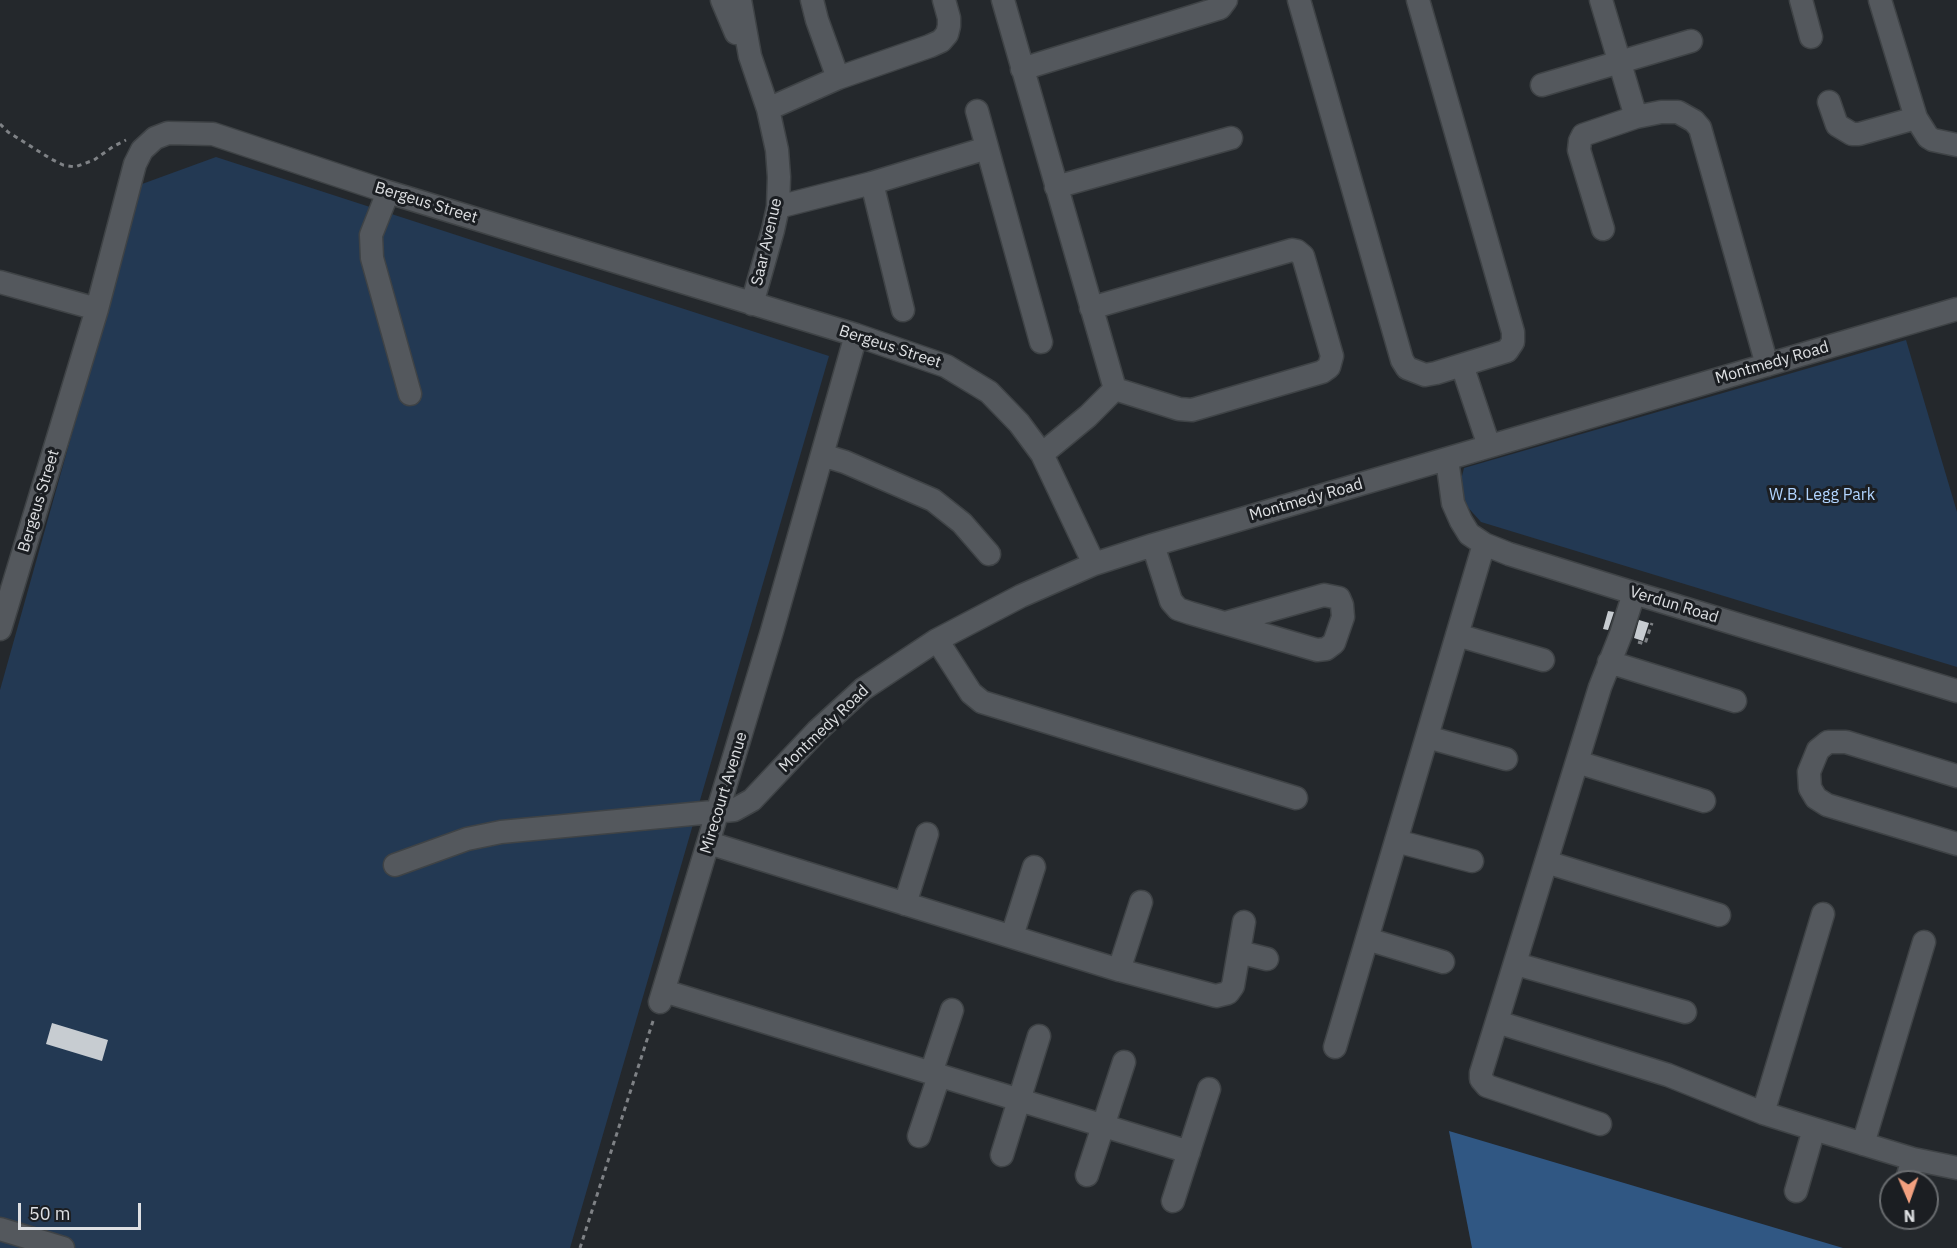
<!DOCTYPE html>
<style>
body{margin:0}
#map{position:relative;width:1957px;height:1248px;overflow:hidden;background:#24282c;font-family:"IBM Plex Sans",sans-serif}
canvas{display:block}
.north{position:absolute;left:1879px;top:1170px;width:60px;height:60px;box-sizing:border-box;background:#1b1e22;border:2px solid #696c6f;border-radius:50%;rotate:178deg;font-size:16px;font-weight:700;line-height:24px;text-align:center;color:#dee0e3}
.north::after{content:'';display:block;margin:auto;width:21px;height:27px;background:#f2a07f;clip-path:polygon(50% 0,100% 100%,50% 72%,0 100%)}
.scale{position:absolute;left:18px;top:1203px;width:123px;height:27px;box-sizing:border-box;border:3px solid #dee0e3;border-top:0;padding-left:8px;font-size:18px;line-height:21px;white-space:nowrap;color:#dee0e3;-webkit-text-stroke:4px #1b1e22;paint-order:stroke}
</style>
<div id="map">
<canvas width="1957" height="1248"></canvas>
<div class="north">N</div>
<div class="scale">50 m</div>
</div>
<script>
const ctx = document.querySelector('canvas').getContext('2d');
ctx.lineJoin = 'round';
function fill(path, color) { ctx.fillStyle = color; ctx.fill(path, 'evenodd'); }
const shape = rows => new Path2D(rows.map(r => 'M' + r).join(''));
function stroke(path, color, width, dash) { ctx.strokeStyle = color; ctx.lineWidth = width; ctx.lineCap = dash ? 'butt' : 'round'; ctx.setLineDash(dash || []); ctx.stroke(path); }
function write(font, color, halo, rows, align = 'center') {
  ctx.font = font + ' "IBM Plex Sans",sans-serif'; ctx.lineWidth = 6; ctx.setLineDash([]); ctx.textBaseline = 'middle'; ctx.strokeStyle = halo; ctx.fillStyle = color; for (const [text, x, y, turn = 0] of rows) {
    ctx.save(); ctx.translate(x, y); ctx.rotate((+turn || 0) * Math.PI / 180); ctx.textAlign = isNaN(turn) ? turn : align; if (halo) ctx.strokeText(text, 0, 0); ctx.fillText(text, 0, 0); ctx.restore();
  }
}
const green = shape([
 [216,157,829,356,570,1248,0,1248,0,690,142,184],
 [1906,340,1957,512,1957,667,1481,522,1464,503,1460,484,1464,468]
]);
const forest = shape([
 [1449,1131,1843,1248,1472,1248]
]);
const building = shape([
 [1608,611,1614,612,1608,630,1603,629],
 [1639,620,1649,623,1643,641,1634,638],
 [52,1023,108,1040,102,1061,46,1044]
]);
const path = shape([
 [0,124,8,132,51,159,63,165,75,167,94,160,114,146,126,140],
 [1638,642,1645,644,1652,623],
 [580,1248,654,1018]
]);
const minor = shape([
 [722,0,736,33],
 [740,0,750,56,768,109,777,150,779,177,778,207,773,230,752,304],
 [812,0,817,20,838,78],
 [1003,0,1115,389,1088,416,1042,454],
 [1299,0,1402,360,1407,368,1425,375,1436,373,1507,351,1513,342,1513,332,1418,0],
 [1601,0,1636,117],
 [1801,0,1811,37],
 [1880,0,1916,118,1928,137,1933,140,1957,145],
 [1022,69,1220,8,1226,0],
 [1542,85,1691,41],
 [1829,102,1837,125,1852,134,1859,134,1916,118],
 [768,109,838,78,930,46,941,41,947,34,949,26,949,18,944,0],
 [977,111,1041,342],
 [872,183,903,310],
 [1056,187,1231,138],
 [388,192,371,235,372,258,410,394],
 [778,207,872,183,987,148],
 [1603,229,1579,150,1580,141,1583,135,1636,117,1661,112,1678,112,1694,121,1700,128,1767,365],
 [0,282,97,309],
 [1091,308,1292,250,1297,251,1303,256,1332,356,1329,367,1322,372,1192,410,1179,409,1115,389],
 [1462,365,1489,446],
 [822,455,845,462,933,500,962,523,989,554],
 [1447,459,1453,503,1461,521,1469,534,1484,544,1509,554,1634,593,1957,691],
 [1153,545,1171,601,1178,609,1190,613,1317,650,1326,649,1334,643,1343,617,1342,605,1339,598,1324,595,1225,623],
 [0,629,97,309,135,164,142,150,155,138,168,133,213,134,388,192,856,335,946,366,989,392,1019,423,1042,454,1094,564],
 [1457,635,1543,660],
 [937,640,971,693,982,702,1296,798],
 [1609,662,1735,701],
 [1427,737,1506,759],
 [1577,762,1704,801],
 [1957,776,1846,742,1828,742,1818,750,1809,772,1810,788,1816,798,1827,805,1957,844],
 [1396,841,1472,861],
 [709,843,1119,970,1216,996,1228,993,1233,986,1244,922],
 [1546,862,1719,915],
 [395,865,467,839,501,832,734,810,752,800,817,731,863,689,937,640,1021,596,1094,564,1153,545,1957,309],
 [905,904,927,834],
 [1012,936,1034,867],
 [1367,939,1443,962],
 [1239,952,1267,959],
 [1516,964,1685,1012],
 [1119,970,1141,902],
 [664,991,1189,1152],
 [660,1002,772,631,856,335],
 [1497,1022,1668,1075,1763,1113,1814,1129,1913,1159,1957,1168],
 [1335,1047,1484,544],
 [931,1073,952,1010],
 [1763,1113,1823,914],
 [1600,1124,1487,1086,1481,1079,1481,1073,1600,687,1621,634,1634,593],
 [919,1136,939,1076],
 [1863,1144,1924,942],
 [1002,1155,1039,1036],
 [1087,1175,1124,1062],
 [1906,1182,1913,1159],
 [1796,1191,1814,1129],
 [1173,1201,1209,1089],
 [0,1229,63,1248]
]);
const streetNames = [
 ["Bergeus Street",426,203,17],
 ["Saar Avenue",767,242,-77],
 ["Bergeus Street",890,347,18],
 ["Montmedy Road",1772,363,-16],
 ["Montmedy Road",1306,500,-16],
 ["Bergeus Street",39,501,-73],
 ["Verdun Road",1674,605,17],
 ["Montmedy Road",824,729,-44],
 ["Mirecourt Avenue",724,793,-73]
];
const parkNames = [
 ["W.B. Legg Park",1822,495]
];
fill(green, '#233953');
fill(forest, '#305783');
fill(building, '#c7ccd1');
stroke(minor, '#3f4346', 25);
stroke(path, '#7f8286', 3, [4.5, 4.5]);
stroke(minor, '#54585d', 22);
write('16px', '#dee0e3', '#1b1e22', streetNames);
write('16px', '#b2d5ff', '#1b1e22', parkNames);
</script>
